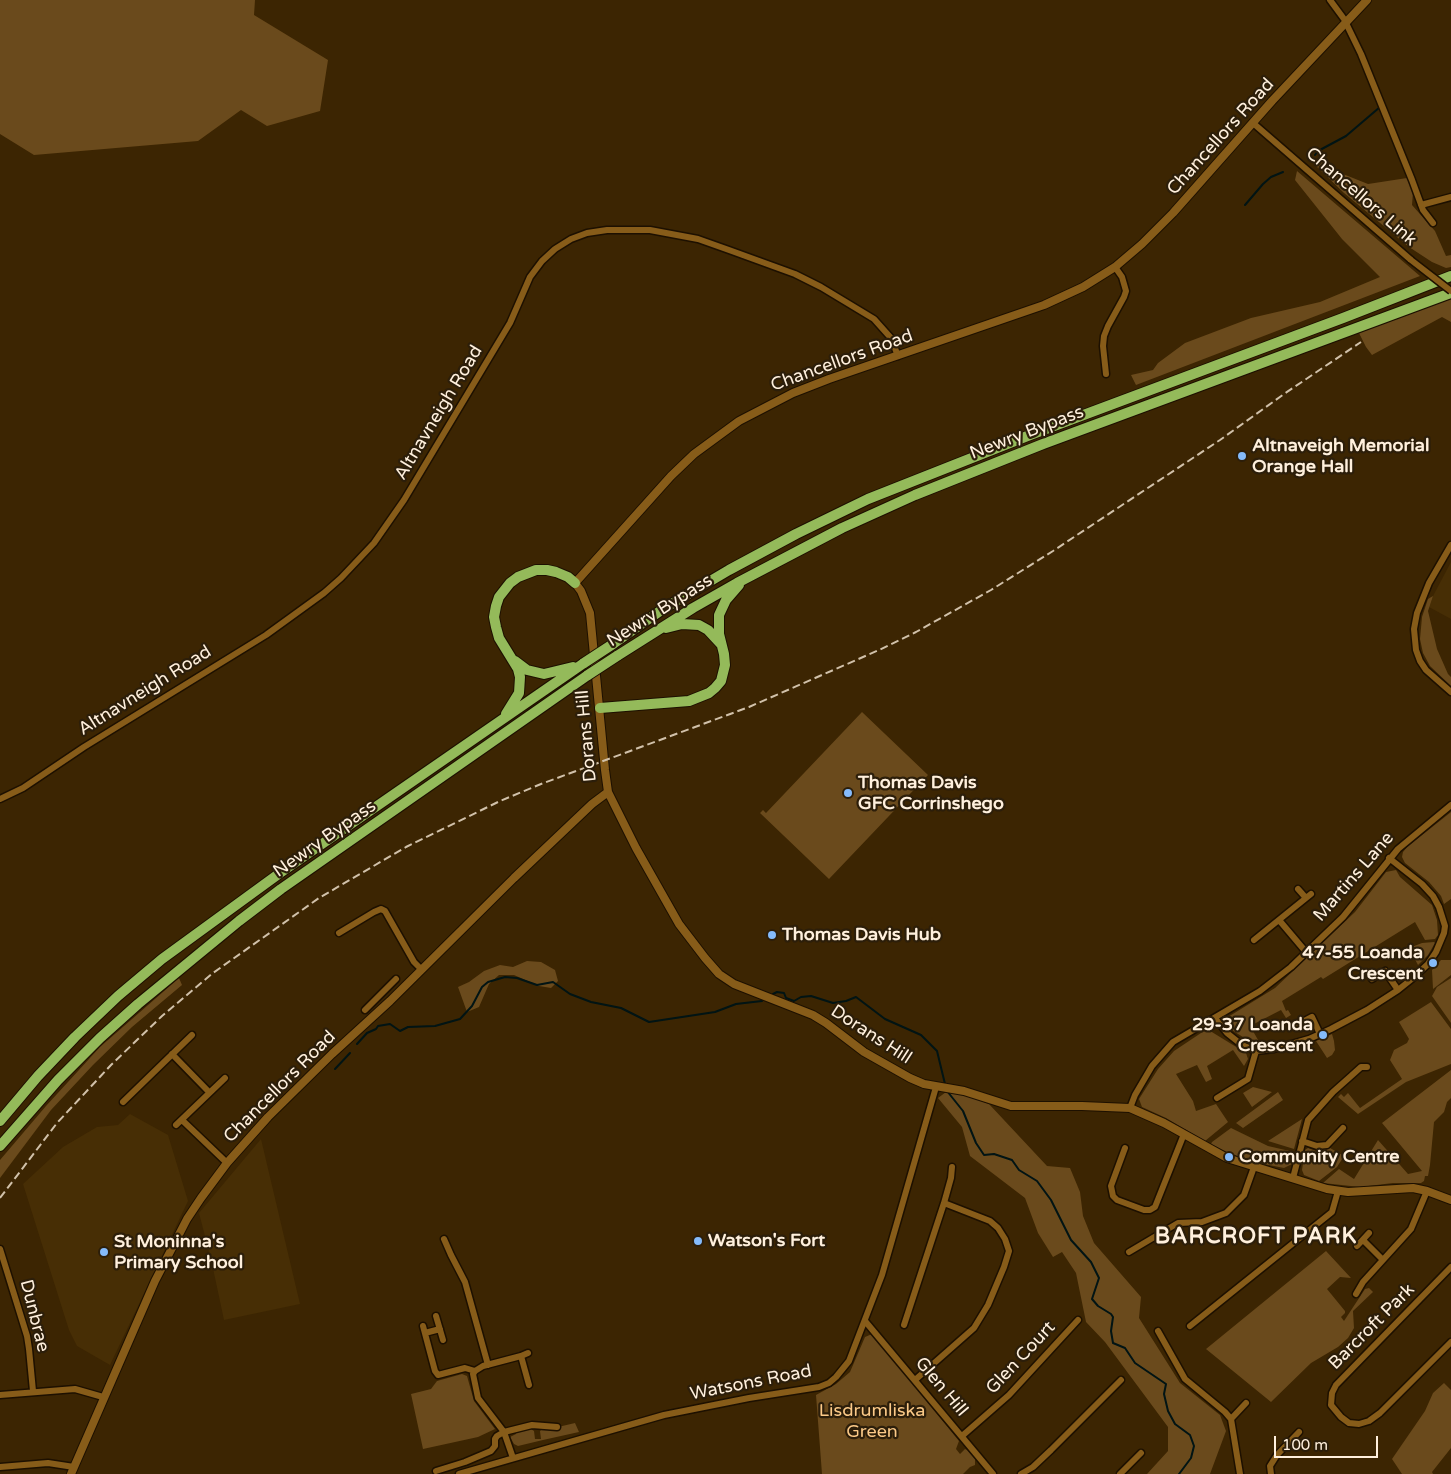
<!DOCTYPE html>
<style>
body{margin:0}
#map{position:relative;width:1451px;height:1474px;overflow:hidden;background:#3c2502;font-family:"Varela Round",sans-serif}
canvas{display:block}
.scale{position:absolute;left:1274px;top:1436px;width:104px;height:22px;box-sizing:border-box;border:2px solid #fff0dd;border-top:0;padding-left:6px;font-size:15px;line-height:18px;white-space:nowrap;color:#fff0dd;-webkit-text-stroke:4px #2c1e0a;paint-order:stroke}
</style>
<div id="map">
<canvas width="1451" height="1474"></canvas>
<div class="scale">100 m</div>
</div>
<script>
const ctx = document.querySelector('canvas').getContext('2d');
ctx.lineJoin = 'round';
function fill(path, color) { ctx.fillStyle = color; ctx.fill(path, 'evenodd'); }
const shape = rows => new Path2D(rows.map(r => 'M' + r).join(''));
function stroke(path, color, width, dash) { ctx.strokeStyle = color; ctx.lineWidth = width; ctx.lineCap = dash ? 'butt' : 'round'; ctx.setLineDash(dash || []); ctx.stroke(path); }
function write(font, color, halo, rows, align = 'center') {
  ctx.font = font + ' "Varela Round",sans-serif'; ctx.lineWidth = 4.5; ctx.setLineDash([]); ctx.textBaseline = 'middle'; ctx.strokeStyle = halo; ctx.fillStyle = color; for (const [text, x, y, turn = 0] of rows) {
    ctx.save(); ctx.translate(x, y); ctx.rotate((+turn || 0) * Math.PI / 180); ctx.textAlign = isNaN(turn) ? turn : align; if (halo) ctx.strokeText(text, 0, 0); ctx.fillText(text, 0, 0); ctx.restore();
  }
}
const built = shape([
 [1451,562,1451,619,1429,607,1433,596],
 [130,1114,168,1135,188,1201,110,1365,77,1346,69,1330,23,1184,63,1147,97,1127,118,1125],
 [261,1139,300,1304,224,1320,211,1259,199,1213]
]);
const green = shape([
 [0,0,255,0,254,15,328,60,320,111,267,126,241,110,198,141,34,155,0,134],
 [1323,159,1343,174,1368,184,1407,178,1413,192,1412,205,1435,231,1446,256,1451,255,1451,267,1446,268,1432,262,1409,247,1344,193,1313,163],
 [1297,171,1420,276,1136,385,1131,375,1153,370,1158,363,1185,343,1251,318,1320,302,1380,277,1342,239,1295,180],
 [1449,297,1451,299,1451,322,1442,317,1372,355,1366,347,1359,333],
 [1433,596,1428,611,1437,649,1448,674,1451,677,1451,686,1430,666,1423,653,1420,639,1422,617,1428,599],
 [862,712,928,775,829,879,760,813,763,810,766,813],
 [1451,812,1451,899,1444,904,1441,896,1429,882,1405,863,1402,857,1403,852,1407,847],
 [1396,870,1400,877,1432,905,1437,920,1438,935,1435,939,1425,940,1415,922,1323,979,1321,977,1282,1001,1286,1011,1288,1010,1291,1015,1286,1018,1281,1010,1250,1026,1261,1045,1252,1043,1232,1030,1228,1025,1228,1017,1275,988,1355,912,1386,872],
 [1434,942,1435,943,1428,955,1418,965,1409,948,1422,943],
 [1441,960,1451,960,1451,975,1433,989,1432,970],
 [527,961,541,962,555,970,558,981,551,988,539,986,514,975,499,975,489,984,479,1007,467,1012,458,987,469,982,484,971,500,965,513,967],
 [179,978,182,985,132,1027,93,1065,51,1110,0,1178,0,1160,46,1106,100,1047],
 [1451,978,1451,1023,1432,996,1437,987],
 [1431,1002,1451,1029,1451,1064,1406,1082,1358,1114,1338,1097,1341,1094,1344,1097,1348,1093,1360,1108,1402,1079,1390,1060,1394,1050,1407,1043,1409,1039,1399,1022],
 [1207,1029,1246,1053,1248,1059,1244,1066,1233,1050,1207,1066,1212,1079,1206,1082,1197,1065,1176,1074,1193,1101,1196,1111,1216,1104,1228,1122,1205,1141,1166,1118,1142,1107,1139,1099,1158,1069,1174,1051],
 [1332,1034,1334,1041,1335,1050,1332,1055,1327,1058,1316,1041],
 [1451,1070,1451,1098,1447,1102,1444,1112,1434,1122,1430,1165,1428,1176,1425,1176,1424,1181,1421,1183,1393,1183,1360,1187,1323,1183,1339,1169,1354,1179,1378,1140,1408,1174,1422,1171,1382,1123],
 [1253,1087,1272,1092,1252,1107,1243,1093],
 [946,1092,962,1094,989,1104,1047,1166,1070,1168,1080,1192,1083,1216,1094,1243,1141,1297,1139,1318,1180,1383,1220,1415,1226,1431,1210,1474,1147,1474,1168,1451,1168,1427,1105,1342,1086,1322,1076,1273,1062,1252,1053,1257,1038,1233,1025,1198,970,1156,962,1127,938,1098],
 [1278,1092,1283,1100,1243,1128,1236,1123],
 [1302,1119,1294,1149,1268,1141],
 [1231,1128,1268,1146,1294,1152,1292,1164,1284,1168,1254,1162,1229,1153,1211,1144,1212,1142],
 [1308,1148,1316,1151,1325,1150,1330,1148,1344,1156,1337,1167,1319,1181,1304,1175,1302,1170,1305,1150],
 [1326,1251,1351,1278,1340,1277,1327,1289,1345,1311,1345,1313,1341,1317,1344,1321,1365,1289,1369,1288,1373,1292,1353,1311,1354,1328,1348,1338,1338,1347,1311,1363,1271,1402,1206,1349],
 [872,1334,959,1441,956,1449,960,1454,965,1449,967,1450,975,1459,975,1465,970,1467,963,1474,822,1474,816,1395,836,1384,850,1372,865,1337],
 [462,1374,467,1376,474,1401,495,1429,478,1437,423,1449,411,1394,431,1389,437,1381],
 [1444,1383,1451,1390,1451,1448,1432,1472,1433,1474,1402,1474,1392,1459,1425,1411,1433,1393],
 [575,1423,579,1432,543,1440,518,1446,514,1444,510,1437,516,1434,516,1432,531,1429,534,1431,535,1439,541,1439,540,1431,543,1428,558,1427]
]);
const stream = shape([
 [1315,155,1318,151,1346,136,1380,107],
 [1245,205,1263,184,1271,177,1283,172],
 [773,994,777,992,784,993,786,998,794,1001,801,997,811,996,833,1003,846,1001,856,997,885,1019,921,1035,937,1051,945,1084],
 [357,1044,367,1033,376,1029,378,1026,390,1024,400,1031,408,1027,435,1026,460,1019,472,1006,482,987,488,982,505,977,517,978,537,985,553,982,570,994,591,1002,621,1008,649,1022,715,1012,736,1004,762,1001],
 [335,1069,350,1053],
 [947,1091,963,1111,976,1143,984,1155,994,1154,1012,1160,1019,1170,1037,1181,1051,1200,1071,1240,1091,1262,1099,1278,1092,1299,1098,1306,1111,1314,1113,1317,1111,1331,1113,1343,1125,1348,1135,1363,1166,1384,1164,1394,1168,1411,1175,1424,1190,1435,1194,1446,1191,1458,1179,1474]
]);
const minor = shape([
 [1330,0,1344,19,1361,54,1412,180,1423,210,1433,223],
 [1253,123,1411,260],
 [1421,205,1451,197],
 [1106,374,1103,346,1104,336,1108,326,1124,297,1126,291,1122,277,1115,267],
 [1451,545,1429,583,1417,613,1414,629,1416,650,1420,661,1426,670,1451,692],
 [0,799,23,788,84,747,266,635,324,593,341,578,374,543,404,500,510,323,530,277,542,261,555,249,571,239,587,233,607,230,650,230,698,239,729,250,795,274,821,287,874,319,891,338,898,356],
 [1298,889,1306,898],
 [1279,920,1306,952],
 [339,933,374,912,381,909,385,911,414,962,421,969],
 [1254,940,1311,894],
 [1372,979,1385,971,1398,990],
 [365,1010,396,979],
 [1215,1018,1227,1033,1242,1045,1256,1051,1274,1049,1309,1039,1331,1029,1367,1010,1398,990,1413,978,1428,964,1436,952,1444,933,1445,926,1439,907,1433,896,1422,884,1389,858],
 [1297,1025,1312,1017,1320,1034],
 [172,1054,209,1092],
 [1217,1098,1248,1079,1256,1051],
 [123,1102,192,1035],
 [1130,1108,1135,1095,1152,1066,1173,1042,1260,991,1291,967,1343,917,1398,849,1451,805],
 [182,1120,227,1163],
 [176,1125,225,1078],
 [1302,1141,1317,1146,1327,1145,1343,1128],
 [1125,1148,1111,1186,1113,1196,1117,1200,1144,1210,1150,1210,1155,1207,1184,1134],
 [1293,1178,1308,1120,1333,1092,1351,1076,1361,1067,1367,1067],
 [444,1239,451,1255,465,1282,488,1365],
 [1363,1240,1383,1260],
 [1357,1246,1369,1233],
 [0,1249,27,1336,29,1349,33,1391],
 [1129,1252,1178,1223,1202,1222,1226,1213,1244,1195,1254,1167],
 [1451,1267,1336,1385,1332,1393,1331,1405,1341,1417,1349,1423,1359,1424,1369,1421,1380,1413,1451,1342],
 [1356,1294,1363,1282,1411,1229,1427,1191],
 [436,1316,443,1340],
 [865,1321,993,1474],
 [904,1325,944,1203,951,1178,952,1167],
 [423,1326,435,1371,438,1375,465,1368,475,1371],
 [1190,1326,1332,1212,1338,1191],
 [1158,1331,1185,1379,1225,1412,1231,1419,1240,1474],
 [425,1333,440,1329],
 [521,1356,528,1353],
 [915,1380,974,1328,988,1305,1004,1267,1009,1251,1005,1239,998,1228,990,1221,944,1203],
 [0,1395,75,1389,103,1397],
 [1231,1419,1246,1403],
 [962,1436,1009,1395,1078,1320],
 [513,1458,504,1432,478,1398,473,1374,475,1371,483,1366,521,1356,529,1385],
 [0,1467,48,1463,74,1467],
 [436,1471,465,1462,491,1451,495,1446,495,1439,497,1436,504,1432,532,1425,557,1427],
 [459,1474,664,1415,749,1398,819,1387,829,1383,836,1377,849,1361,882,1275,936,1087],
 [1021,1474,1033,1467,1051,1450,1121,1380],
 [1120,1474,1141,1453],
 [1271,1474,1270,1466,1277,1455,1299,1432]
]);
const tertiary = shape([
 [1367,0,1272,101,1173,213,1142,244,1115,267,1083,287,1044,305,829,379,793,393,739,421,694,454,671,476,575,583,581,591,590,613,605,770,608,792,636,848,679,924,705,958,719,974,734,984,813,1015,826,1023,864,1052,910,1078,924,1084,964,1091,1011,1106,1082,1106,1130,1108,1164,1123,1227,1158,1327,1189,1348,1192,1413,1188,1427,1191,1451,1200],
 [71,1474,155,1281,187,1219,201,1198,227,1163,268,1117,332,1054,390,1001,514,878,592,804,608,792]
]);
const trunk = shape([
 [666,628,682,624,699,625,708,630,721,644],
 [613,644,663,609,729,570,796,534,868,499,1030,435,1343,318,1451,276],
 [617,656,693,608,737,583,842,528,915,495,1043,444,1451,293],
 [515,661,527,670,544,674,573,667],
 [600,708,689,701,709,693,715,688,721,681,725,665,724,654,719,634,719,615,726,600,739,585],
 [506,714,519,693,520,677,518,669,499,638,496,627,494,617,496,606,499,597,510,583,518,577,536,570,547,570,556,572,568,577,575,583],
 [0,1121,38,1076,75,1037,118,996,162,959,280,873,584,663],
 [0,1146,58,1080,100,1038,138,1004,239,921,281,889,588,675]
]);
const rail = shape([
 [0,1198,57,1123,111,1065,162,1016,213,973,319,898,406,847,500,801,541,784,749,707,879,650,916,632,991,590,1053,551,1220,440,1284,394,1361,342]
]);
const minorBridge = shape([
 [1411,260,1451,291]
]);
const trunkBridge = shape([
 [584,663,613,644],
 [588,675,617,656]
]);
const markers = [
 [1242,456,5,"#85bbfb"],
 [848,793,5,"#85bbfb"],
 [772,935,5,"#85bbfb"],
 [1433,963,5,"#85bbfb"],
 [1323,1035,5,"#85bbfb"],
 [1229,1157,5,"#85bbfb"],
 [698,1241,5,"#85bbfb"],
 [104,1252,5,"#85bbfb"]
];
const streetNames = [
 ["Chancellors Road",1221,137,-48],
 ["Chancellors Link",1361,197,41],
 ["Chancellors Road",842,361,-20],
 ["Altnavneigh Road",439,413,-59],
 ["Newry Bypass",1027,433,-21],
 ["Newry Bypass",660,611,-32],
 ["Altnavneigh Road",145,691,-32],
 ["Dorans Hill",587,736,-95],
 ["Newry Bypass",325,839,-35],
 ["Martins Lane",1354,877,-49],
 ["Dorans Hill",871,1035,33],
 ["Chancellors Road",280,1087,-45],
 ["Dunbrae",34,1316,76],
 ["Barcroft Park",1372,1327,-45],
 ["Glen Court",1021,1358,-47],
 ["Watsons Road",751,1383,-11],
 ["Glen Hill",941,1387,50]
];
const poiNames = [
 ["Altnaveigh Memorial",1252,446],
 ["Orange Hall",1252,467],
 ["Thomas Davis",858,783],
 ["GFC Corrinshego",858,804],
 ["Thomas Davis Hub",782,935],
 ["47-55 Loanda",1423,953,"right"],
 ["Crescent",1423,974,"right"],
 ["29-37 Loanda",1313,1025,"right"],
 ["Crescent",1313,1046,"right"],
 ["Community Centre",1239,1157],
 ["Watson's Fort",708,1241],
 ["St Moninna's",114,1242],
 ["Primary School",114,1263]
];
const parkNames = [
 ["Lisdrumliska",872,1411],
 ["Green",872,1432]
];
const districtNames = [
 ["BARCROFT PARK",1256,1237]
];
fill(built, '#472e05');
fill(green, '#6a4a1c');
stroke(stream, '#011414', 2);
stroke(minor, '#1d1000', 9);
stroke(tertiary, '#1d1000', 10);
stroke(trunk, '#1d1000', 12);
stroke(minor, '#875c19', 6);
stroke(tertiary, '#875c19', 8);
stroke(trunk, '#94ba5a', 10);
stroke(rail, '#d1c1aa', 2, [8, 4]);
stroke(minorBridge, '#1d1000', 9, []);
stroke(trunkBridge, '#1d1000', 12, []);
stroke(minorBridge, '#875c19', 6);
stroke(trunkBridge, '#94ba5a', 10);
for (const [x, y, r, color] of markers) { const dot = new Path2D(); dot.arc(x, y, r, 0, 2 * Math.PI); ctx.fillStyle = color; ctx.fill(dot); stroke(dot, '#2c1e0a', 2); }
write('18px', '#fff0dd', '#2c1e0a', streetNames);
write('bold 18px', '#fff0dd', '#2c1e0a', poiNames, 'left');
write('18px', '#fcca88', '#2c1e0a', parkNames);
ctx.letterSpacing = '1px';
write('bold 22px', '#fff0dd', '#2c1e0a', districtNames);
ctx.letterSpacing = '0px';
</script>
